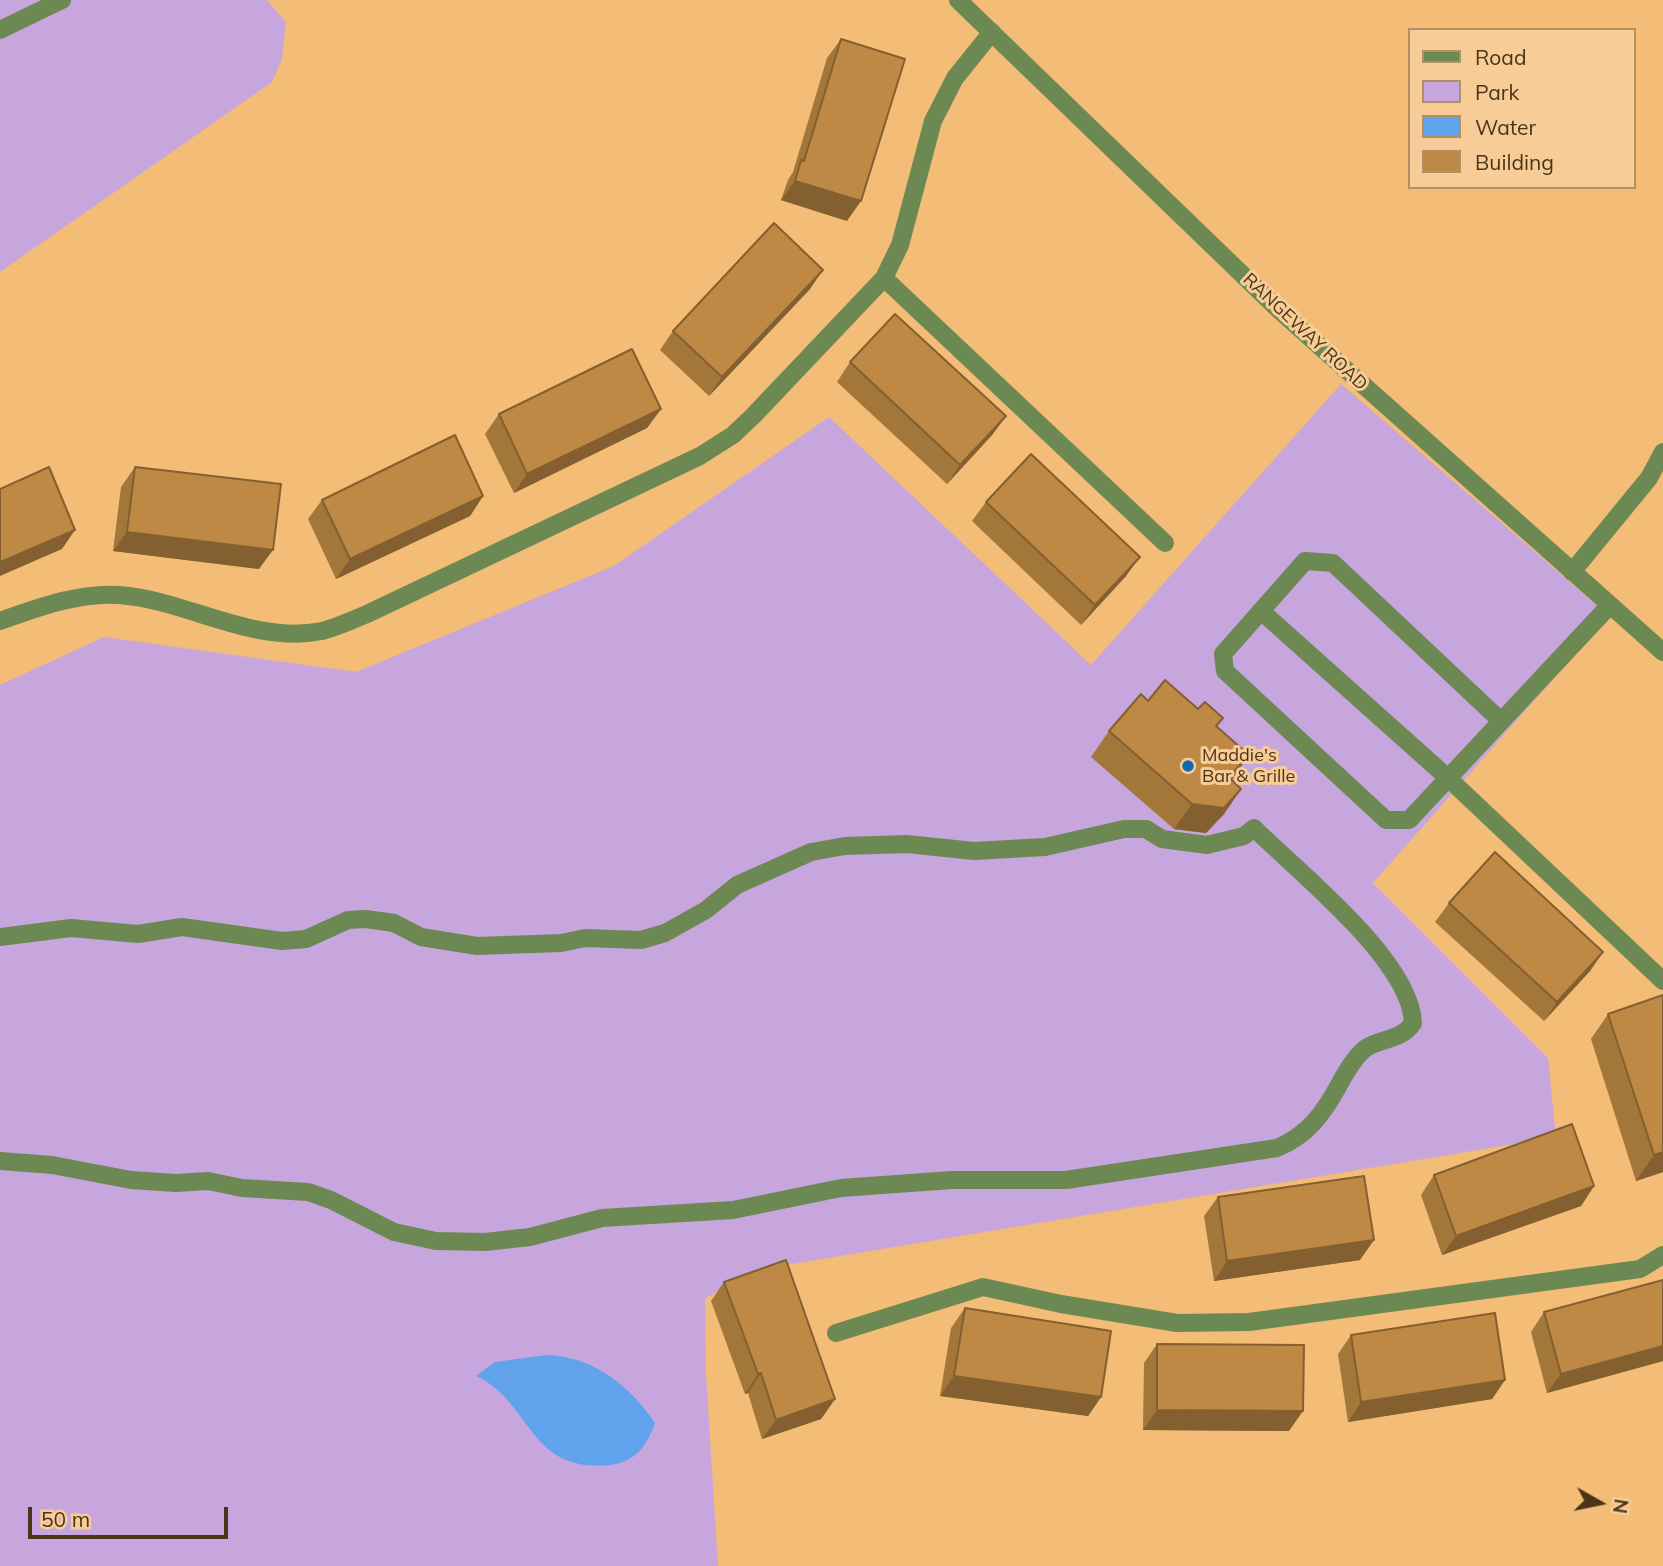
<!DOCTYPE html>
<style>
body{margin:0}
#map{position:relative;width:1663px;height:1566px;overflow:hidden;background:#f3bc77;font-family:Mulish,sans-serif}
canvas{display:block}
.legend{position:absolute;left:1408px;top:28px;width:228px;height:161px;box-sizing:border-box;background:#f8cc96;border:2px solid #b39064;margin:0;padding:9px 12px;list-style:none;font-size:21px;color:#4b3518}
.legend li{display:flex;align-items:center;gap:14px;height:35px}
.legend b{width:35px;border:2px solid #b39064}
.north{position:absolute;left:1565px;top:1468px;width:70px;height:70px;-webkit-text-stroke:5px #f8cc96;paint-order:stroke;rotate:99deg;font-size:19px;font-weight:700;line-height:28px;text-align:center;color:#4b3518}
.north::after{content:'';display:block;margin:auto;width:24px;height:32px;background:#4b3518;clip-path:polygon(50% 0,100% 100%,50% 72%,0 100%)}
.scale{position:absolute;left:28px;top:1507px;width:200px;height:32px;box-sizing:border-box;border:4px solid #4b3518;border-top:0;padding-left:9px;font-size:21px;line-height:24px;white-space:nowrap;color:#4b3518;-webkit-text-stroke:5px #f8cc96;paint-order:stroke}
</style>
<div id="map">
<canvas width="1663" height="1566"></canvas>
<ul class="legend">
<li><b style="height:9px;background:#6c8953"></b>Road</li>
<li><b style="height:19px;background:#c7a5dd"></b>Park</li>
<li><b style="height:19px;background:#60a3ec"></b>Water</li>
<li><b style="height:19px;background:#bd8944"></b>Building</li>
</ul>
<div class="north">N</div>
<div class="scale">50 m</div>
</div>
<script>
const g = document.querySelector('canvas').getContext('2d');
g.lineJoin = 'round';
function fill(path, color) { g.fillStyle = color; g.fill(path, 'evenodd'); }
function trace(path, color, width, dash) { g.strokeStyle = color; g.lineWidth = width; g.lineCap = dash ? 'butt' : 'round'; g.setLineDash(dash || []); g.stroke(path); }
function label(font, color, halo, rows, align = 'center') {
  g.font = font + ' Mulish,sans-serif'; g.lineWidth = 6; g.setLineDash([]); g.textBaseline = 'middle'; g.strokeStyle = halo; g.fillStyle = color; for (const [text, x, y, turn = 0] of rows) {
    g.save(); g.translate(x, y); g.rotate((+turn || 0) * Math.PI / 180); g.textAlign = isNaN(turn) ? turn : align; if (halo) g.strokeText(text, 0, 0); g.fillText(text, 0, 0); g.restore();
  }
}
fill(new Path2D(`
 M 0,0 L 267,0 L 286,22 L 282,59 L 272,82 L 0,272 Z
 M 1341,384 L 1609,616 L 1373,883 L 1548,1058 L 1556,1137 L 768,1268 L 705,1298 L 706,1376 L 718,1566 L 0,1566 L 0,685 L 104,637 L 356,672 L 614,566 L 829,417 L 1091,665 Z`), '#c7a5dd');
fill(new Path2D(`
 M 546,1355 C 593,1356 630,1386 655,1423 C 647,1445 636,1462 610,1465 C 527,1473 533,1402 476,1376 L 495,1362 Z`), '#60a3ec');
trace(new Path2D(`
 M 958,0 L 1278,309 L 1663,652
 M 0,30 L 62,0
 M 884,278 L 1165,543
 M 1572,572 L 1649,478 L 1663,452
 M 1261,611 L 1448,778 L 1663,981
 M 0,621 C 37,608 79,592 119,595 C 187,600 253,645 322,631 C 338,627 353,620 367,614 L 700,456 L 733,435 L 753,416 L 884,278 L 900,245 L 933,121 L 955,78 L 992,32
 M 1501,721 L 1333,563 L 1305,561 L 1223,654 L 1225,671 L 1386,820 L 1409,820 C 1476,748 1543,677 1610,605
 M 0,937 L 71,928 L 138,934 L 182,927 L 282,941 L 306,939 L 348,920 L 366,919 L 394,923 L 421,937 L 477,946 L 561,943 L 585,938 L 641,940 L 665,933 L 706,910 L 737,885 L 811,852 L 845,846 L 907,844 L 974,851 L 1045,847 L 1124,829 L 1146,829 L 1162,839 L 1207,845 L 1244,836 L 1254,828 C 1298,872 1411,960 1413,1023 C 1402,1040 1382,1038 1366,1048 C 1355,1056 1346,1072 1340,1083 C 1324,1113 1308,1135 1277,1148 L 1066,1180 L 952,1180 L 841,1188 L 733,1210 L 602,1218 L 530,1237 L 485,1242 L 436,1241 L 394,1232 L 331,1200 L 308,1192 L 242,1188 L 208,1181 L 176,1183 L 131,1180 L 52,1165 L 0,1161
 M 836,1333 L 983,1287 L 1061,1304 L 1177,1323 L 1249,1322 L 1640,1269 L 1663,1255`), '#6c8953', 18);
fill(new Path2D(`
 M 841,39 L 847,221 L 781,200 L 788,180 L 793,172 L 827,58 Z
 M 810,289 L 709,396 L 660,350 L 673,331 Z
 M 850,362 L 1006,416 L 992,435 L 947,484 L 837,382 Z
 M 661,409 L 647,428 L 514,493 L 485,434 L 499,414 Z
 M 135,467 L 259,569 L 113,551 L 121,487 Z
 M 483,496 L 470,516 L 336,579 L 308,519 L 322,500 Z
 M 986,502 L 1126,576 L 1081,625 L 972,521 Z
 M 1217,727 L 1249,755 L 1232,780 L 1241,789 L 1224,814 L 1206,833 L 1174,829 L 1091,757 L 1109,731 Z
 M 1449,903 L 1603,952 L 1590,971 L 1544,1021 L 1435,922 Z
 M 1663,995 L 1663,1172 L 1636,1181 L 1591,1039 L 1608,1014 Z
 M 1434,1175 L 1594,1186 L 1581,1206 L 1442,1255 L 1421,1195 Z
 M 1218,1197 L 1360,1260 L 1214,1281 L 1204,1216 Z
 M 1663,1280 L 1663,1361 L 1547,1393 L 1531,1332 L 1544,1312 Z
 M 724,1282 L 835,1399 L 821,1419 L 762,1439 L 748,1393 L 745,1394 L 711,1301 Z
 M 965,1308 L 1101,1397 L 1088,1416 L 940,1396 L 951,1328 Z
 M 1351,1335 L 1505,1380 L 1492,1399 L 1348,1422 L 1338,1354 Z
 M 1157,1344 L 1289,1431 L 1143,1430 L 1144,1363 Z`), '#a3763a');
fill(new Path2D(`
 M 795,181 L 861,201 L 847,221 L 781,200 Z
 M 823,270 L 810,289 L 709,396 L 722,377 Z
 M 661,409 L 647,428 L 514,493 L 527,474 Z
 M 1006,416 L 992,435 L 947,484 L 960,465 Z
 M 483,496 L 470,516 L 336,579 L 350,559 Z
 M 75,530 L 62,549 L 0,576 L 0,562 Z
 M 127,532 L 273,550 L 259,569 L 113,551 Z
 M 1140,557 L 1126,576 L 1081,625 L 1095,605 Z
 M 1249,755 L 1231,780 L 1229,777 Z
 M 1241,789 L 1224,814 L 1206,833 L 1174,829 L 1192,804 Z
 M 1603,952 L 1590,971 L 1544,1021 L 1557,1002 Z
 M 1663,1152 L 1663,1172 L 1636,1181 L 1654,1155 Z
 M 1594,1186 L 1581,1206 L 1442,1255 L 1456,1236 Z
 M 1374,1240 L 1360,1260 L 1214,1281 L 1227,1261 Z
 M 1663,1346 L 1663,1361 L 1547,1393 L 1561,1374 Z
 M 761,1373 L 748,1393 L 745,1394 L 758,1374 Z
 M 954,1376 L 1101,1397 L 1088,1416 L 940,1396 Z
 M 1505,1380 L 1492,1399 L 1348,1422 L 1361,1402 Z
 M 835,1399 L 821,1419 L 762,1439 L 776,1420 Z
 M 1157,1410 L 1303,1411 L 1289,1431 L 1143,1430 Z`), '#846030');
const building = new Path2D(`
 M 841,39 L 905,59 L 861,201 L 795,181 L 801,160 L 804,161 Z
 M 774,223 L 823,270 L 722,377 L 673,331 Z
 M 895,314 L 1006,416 L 960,465 L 850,362 Z
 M 632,349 L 661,409 L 527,474 L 499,414 Z
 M 455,435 L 483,496 L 350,559 L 322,500 Z
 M 1031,454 L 1140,557 L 1095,605 L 986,502 Z
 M 49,467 L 75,530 L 0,562 L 0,489 Z
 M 135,467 L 281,484 L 273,550 L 127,532 Z
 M 1165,680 L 1198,709 L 1205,702 L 1223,718 L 1216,726 L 1249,755 L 1229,777 L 1241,789 L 1224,808 L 1192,804 L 1109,731 L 1141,694 L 1148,701 Z
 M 1495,852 L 1603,952 L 1557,1002 L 1449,903 Z
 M 1663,995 L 1663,1152 L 1654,1155 L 1608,1014 Z
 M 1572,1124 L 1594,1186 L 1456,1236 L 1434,1175 Z
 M 1364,1176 L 1374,1240 L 1227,1261 L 1218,1197 Z
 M 786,1260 L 835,1399 L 776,1420 L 761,1373 L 758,1374 L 724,1282 Z
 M 1663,1280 L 1663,1346 L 1561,1374 L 1544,1312 Z
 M 965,1308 L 1111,1331 L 1101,1397 L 954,1376 Z
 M 1495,1313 L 1505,1380 L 1361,1402 L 1351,1335 Z
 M 1157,1344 L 1304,1345 L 1303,1411 L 1157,1410 Z`);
fill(building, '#bd8944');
trace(building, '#846030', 2);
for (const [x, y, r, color] of [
 [1188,766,7,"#1068b5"]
]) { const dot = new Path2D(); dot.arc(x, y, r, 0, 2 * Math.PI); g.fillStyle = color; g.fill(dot); trace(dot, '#f8cc96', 2.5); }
label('18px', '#4b3518', '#f8cc96', [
 ["RANGEWAY ROAD",1305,332,43]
]);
label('18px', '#4b3518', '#f8cc96', [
 ["Maddie's",1202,756],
 ["Bar & Grille",1202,777]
], 'left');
</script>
